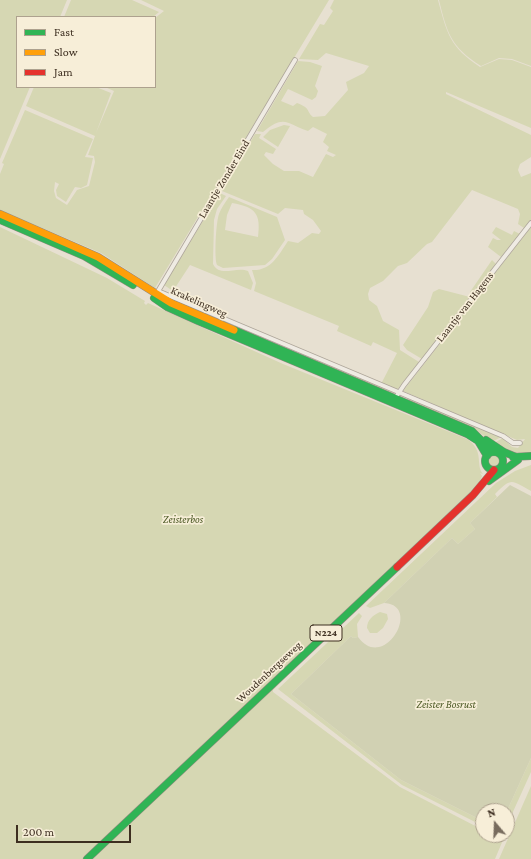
<!DOCTYPE html>
<style>
body{margin:0}
#map{position:relative;width:531px;height:859px;overflow:hidden;background:#e7e0d1;font-family:"Crimson Pro",serif}
canvas{display:block}
.legend{position:absolute;left:16px;top:16px;width:140px;height:72px;box-sizing:border-box;background:#f7eed8;border:1px solid #ada18e;margin:0;padding:5px 7px;list-style:none;font-size:12px;color:#3d2e20}
.legend li{display:flex;align-items:center;gap:8px;height:20px}
.legend b{width:20px;border:1px solid #ada18e}
.north{position:absolute;left:475px;top:803px;width:40px;height:40px;box-sizing:border-box;background:#f7eed8;border:1px solid #ada18e;border-radius:50%;rotate:341deg;font-size:11px;font-weight:700;line-height:16px;text-align:center;color:#3d2e20}
.north::after{content:'';display:block;margin:auto;width:14px;height:18px;background:#786c5e;clip-path:polygon(50% 0,100% 100%,50% 72%,0 100%)}
.scale{position:absolute;left:16px;top:825px;width:115px;height:18px;box-sizing:border-box;border:2px solid #3d2e20;border-top:0;padding-left:5px;font-size:12px;line-height:14px;white-space:nowrap;color:#3d2e20;-webkit-text-stroke:3px #f7eed8;paint-order:stroke}
</style>
<div id="map">
<canvas width="531" height="859"></canvas>
<ul class="legend">
<li><b style="height:5px;background:#30b455"></b>Fast</li>
<li><b style="height:5px;background:#ff9f0a"></b>Slow</li>
<li><b style="height:5px;background:#e5322d"></b>Jam</li>
</ul>
<div class="north">N</div>
<div class="scale">200 m</div>
</div>
<script>
const g = document.querySelector('canvas').getContext('2d');
g.lineJoin = 'round';
function fill(path, color) { g.fillStyle = color; g.fill(path, 'evenodd'); }
function trace(path, color, width, dash) { g.strokeStyle = color; g.lineWidth = width; g.lineCap = dash ? 'butt' : 'round'; g.setLineDash(dash || []); g.stroke(path); }
function label(font, color, halo, rows, align = 'center') {
  g.font = font + ' "Crimson Pro",serif'; g.lineWidth = 3.5; g.setLineDash([]); g.textBaseline = 'middle'; g.strokeStyle = halo; g.fillStyle = color; for (const [text, x, y, turn = 0] of rows) {
    g.save(); g.translate(x, y); g.rotate((+turn || 0) * Math.PI / 180); g.textAlign = isNaN(turn) ? turn : align; if (halo) g.strokeText(text, 0, 0); g.fillText(text, 0, 0); g.restore();
  }
}
fill(new Path2D(`
 M 0,0 L 67,0 L 60,17 L 17,17 L 17,87 L 30,87 L 0,159 Z
 M 71,0 L 132,0 L 159,12 L 153,17 L 64,17 Z
 M 141,0 L 329,0 L 155,288 L 101,253 L 0,210 L 0,174 L 4,164 L 2,163 L 25,110 L 93,139 L 85,157 L 93,158 L 87,185 L 81,188 L 75,187 L 66,202 L 57,196 L 56,190 L 59,184 L 55,182 L 54,191 L 56,198 L 67,205 L 77,190 L 89,186 L 95,162 L 94,156 L 88,155 L 95,136 L 26,106 L 34,87 L 96,87 L 111,93 L 96,133 L 114,91 L 105,87 L 155,87 L 155,18 L 164,11 Z
 M 334,0 L 438,0 C 447,34 450,47 480,67 L 499,59 L 512,60 L 531,67 L 531,128 L 446,92 L 446,94 L 531,135 L 531,157 L 520,164 L 518,170 L 521,177 L 531,173 L 531,220 L 524,228 L 518,224 L 520,214 L 518,209 L 472,190 L 432,242 L 427,244 L 407,263 L 398,266 L 383,281 L 370,288 L 368,294 L 369,300 L 377,306 L 383,321 L 399,330 L 400,350 L 419,362 L 397,390 L 381,384 L 397,353 L 373,342 L 371,346 L 337,331 L 339,326 L 254,291 L 256,283 L 252,270 C 271,271 278,256 288,241 L 298,243 L 312,233 L 319,234 L 321,231 L 313,220 L 304,214 L 303,210 L 285,208 L 278,214 L 222,191 L 255,134 L 261,134 L 259,138 L 276,149 L 273,154 L 266,152 L 264,155 L 273,164 L 284,171 L 299,171 L 313,177 L 326,154 L 333,157 L 336,155 L 327,151 L 329,147 L 323,142 L 327,134 L 313,127 L 308,131 C 288,125 285,113 263,132 L 257,131 L 298,61 L 310,62 L 322,66 L 315,86 L 318,91 L 316,97 L 312,100 L 288,89 L 281,101 L 293,106 L 297,103 C 312,109 305,110 313,117 L 325,116 L 348,90 L 346,82 L 364,73 L 369,66 L 326,53 L 318,60 L 299,59 L 320,24 L 324,25 L 333,11 L 330,8 Z
 M 439,0 L 531,0 L 531,66 L 512,59 L 499,58 L 481,66 C 451,47 447,33 439,0 Z
 M 284,125 L 290,126 L 278,147 L 263,137 L 270,130 Z
 M 220,193 L 226,196 L 217,209 L 214,220 L 213,264 C 220,278 236,266 248,271 L 253,283 L 251,290 L 190,265 L 173,291 L 164,285 Z
 M 229,197 L 277,217 L 285,240 L 272,259 L 265,265 L 223,268 L 217,265 C 214,258 216,222 219,214 C 221,208 225,203 229,197 ZM 232,203 C 256,207 261,214 258,237 L 225,230 L 227,215 Z
 M 0,227 L 107,278 L 145,301 L 144,303 L 146,305 L 148,303 L 283,364 L 467,439 C 485,451 475,465 483,474 L 480,473 L 482,476 L 478,485 L 273,690 L 273,692 L 400,787 L 483,830 L 483,835 L 493,835 L 503,840 L 495,859 L 0,859 Z
 M 496,227 L 512,235 L 514,231 L 520,234 L 501,257 L 488,247 L 493,238 L 497,240 L 501,240 L 492,233 Z
 M 531,227 L 531,453 C 514,454 508,452 494,443 L 503,438 L 512,447 L 518,448 L 525,439 L 517,440 L 403,391 Z
 M 492,260 L 496,264 L 473,294 L 470,292 Z
 M 439,289 L 470,297 L 422,359 L 407,350 L 403,345 L 428,307 L 433,292 Z
 M 301,352 L 395,392 L 392,393 L 298,356 Z
 M 409,397 L 501,437 L 492,442 L 475,429 L 407,402 Z
 M488.5 461a5.5 5.5 0 1 1 11 0a5.5 5.5 0 1 1-11 0Z
 M 531,465 L 531,491 C 511,480 512,477 495,494 L 497,497 L 470,523 L 475,529 L 458,544 L 452,538 L 384,603 L 370,608 L 366,606 L 496,483 L 515,471 Z
 M 380,612 L 387,614 L 388,619 L 383,628 L 377,633 L 370,633 L 367,628 C 367,620 373,615 380,612 Z
 M 359,613 L 362,616 L 357,624 L 358,637 L 353,638 L 351,636 L 291,694 L 401,780 L 483,821 L 483,826 L 402,785 L 278,689 Z
 M 531,758 L 531,772 L 507,825 L 507,811 Z
 M 531,786 L 531,859 L 499,859 Z`), '#d6d7b3');
fill(new Path2D(`
 M 510,485 L 531,496 L 531,758 L 507,811 L 483,811 L 483,821 L 401,780 L 291,694 L 351,636 L 353,638 L 358,637 C 384,673 423,605 384,603 L 452,538 L 458,544 L 475,529 L 470,523 Z`), '#d1d1b3');
const street = new Path2D(`
 M 158,291 L 503,436 L 513,443 L 520,443
 M 157,293 L 295,60
 M 394,400 L 404,385 L 531,223`);
const fast = new Path2D(`
 M 0,220 L 84,256 L 133,285
 M 154,298 L 167,307 L 198,321 L 467,434 L 478,441 L 487,456
 M 234,330 L 472,431 L 493,452
 M 486,440 L 504,452 L 516,457
 M485 461a9 9 0 1 1 18 0a9 9 0 1 1-18 0Z
 M 513,457 L 531,456
 M 489,481 L 518,460
 M 87,859 L 397,567`);
const slow = new Path2D(`
 M 0,214 L 98,257 L 171,303 L 234,330`);
const jam = new Path2D(`
 M 397,567 L 473,495 L 494,470`);
trace(street, '#ada599', 5.5);
trace(fast, '#928b80', 8);
trace(slow, '#928b80', 8);
trace(jam, '#928b80', 8);
trace(street, '#efebe3', 4);
trace(fast, '#30b455', 7);
trace(slow, '#ff9f0a', 7);
trace(jam, '#e5322d', 7);
for (const [x, y, w] of [
 [326,633,32]
]) { const box = new Path2D(); box.roundRect(x - w / 2, y - 8, w, 16, 3); g.fillStyle = '#f7eed8'; g.fill(box); trace(box, '#3d2e20', 1); }
label('bold 10px', '#3d2e20', null, [
 ["N224",326,633]
]);
label('11px', '#3d2e20', '#f7eed8', [
 ["Laantje Zonder Eind",224,179,-59],
 ["Krakelingweg",199,302,24],
 ["Laantje van Hagens",465,307,-52],
 ["Woudenbergseweg",269,672,-43]
]);
label('italic 11px', '#4d5a26', '#f7eed8', [
 ["Zeisterbos",183,520],
 ["Zeister Bosrust",446,705]
]);
</script>
